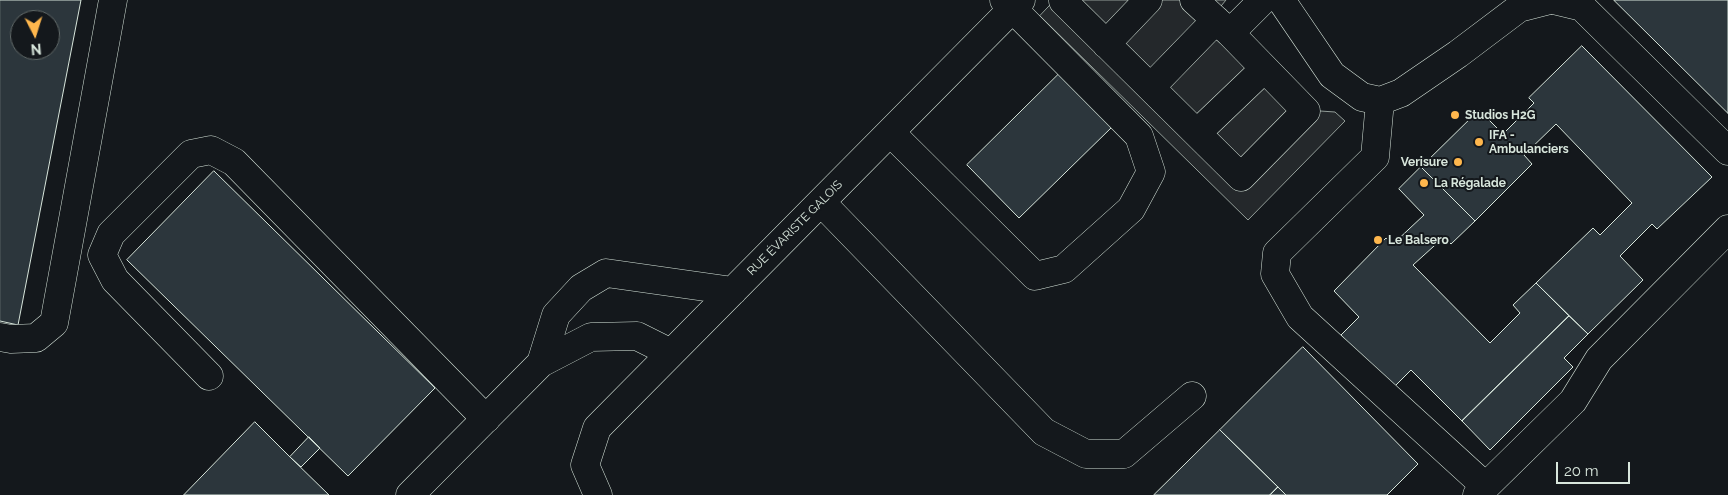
<!DOCTYPE html>
<meta charset="utf-8">
<style>
body{margin:0}
#map{position:relative;width:1728px;height:495px;overflow:hidden;background:#14181c;font-family:Raleway,sans-serif}
canvas{display:block}
.north{position:absolute;left:10px;top:10px;width:50px;height:50px;box-sizing:border-box;background:#14181c;border:1px solid #626a69;border-radius:50%;rotate:175deg;font-size:14px;font-weight:700;line-height:20px;text-align:center;color:#d8e6dc}
.north::after{content:'';display:block;margin:auto;width:18px;height:22px;background:#ffb74d;clip-path:polygon(50% 0,100% 100%,50% 72%,0 100%)}
.scale{position:absolute;left:1556px;top:462px;width:74px;height:22px;box-sizing:border-box;border:2px solid #d8e6dc;border-top:0;padding-left:6px;font-size:15px;line-height:18px;white-space:nowrap;color:#d8e6dc;-webkit-text-stroke:4px #14181c;paint-order:stroke}
</style>
<div id="map">
<canvas width="1728" height="495"></canvas>
<div class="north">N</div>
<div class="scale">20 m</div>
</div>
<script>
const g = document.querySelector('canvas').getContext('2d');
g.lineJoin = 'round';
function fill(path, color) { g.fillStyle = color; g.fill(path, 'evenodd'); }
function trace(path, color, width, dash) { g.strokeStyle = color; g.lineWidth = width; g.lineCap = dash ? 'butt' : 'round'; g.setLineDash(dash || []); g.stroke(path); }
function label(font, color, halo, rows, align = 'center') {
  g.font = font + ' Raleway,sans-serif'; g.lineWidth = 4; g.setLineDash([]); g.textBaseline = 'middle'; g.strokeStyle = halo; g.fillStyle = color; for (const [text, x, y, turn = 0] of rows) {
    g.save(); g.translate(x, y); g.rotate((+turn || 0) * Math.PI / 180); g.textAlign = isNaN(turn) ? turn : align; if (halo) g.strokeText(text, 0, 0); g.fillText(text, 0, 0); g.restore();
  }
}
const parking = new Path2D(`
 M 1055,0 L 1226,0 L 1207,23 L 1291,109 L 1335,112 L 1345,121 L 1248,220 L 1040,16 Z`);
fill(parking, '#24282b');
trace(parking, '#939e99', 1);
const building = new Path2D(`
 M 0,0 L 81,0 L 18,325 L 0,321 ZM 20,20 L 50,20 L 50,50 L 20,50 Z
 M 1614,0 L 1728,0 L 1728,113 Z
 M 1582,46 L 1712,177 L 1657,229 L 1652,224 L 1620,256 L 1643,280 L 1588,334 L 1536,283 L 1593,228 L 1600,235 L 1632,203 L 1556,124 L 1524,155 L 1532,164 L 1475,221 L 1421,167 L 1479,110 L 1503,134 L 1534,103 L 1529,98 Z
 M 1059,74 L 1112,127 L 1019,218 L 967,165 Z
 M 1421,167 L 1475,221 L 1451,244 L 1444,237 L 1413,265 L 1490,343 L 1520,313 L 1513,305 L 1536,283 L 1569,316 L 1462,421 L 1411,370 L 1393,388 L 1341,335 L 1359,317 L 1334,291 L 1386,238 L 1393,244 L 1424,215 L 1399,189 Z
 M 214,171 L 435,388 L 348,476 L 127,260 Z
 M 1569,316 L 1588,334 L 1564,358 L 1573,367 L 1490,450 L 1462,421 Z
 M 1303,347 L 1418,464 L 1387,495 L 1286,495 L 1220,430 Z
 M 255,422 L 290,457 L 329,495 L 184,495 Z
 M 1220,430 L 1278,487 L 1270,495 L 1154,495 Z
 M 309,437 L 320,448 L 301,467 L 290,457 Z
 M 1278,487 L 1286,495 L 1270,495 Z`);
fill(building, '#2c363c');
trace(building, '#d8e6dc', 1);
const minor = new Path2D(`
 M 1065,0 L 1063,1 L 1241,177 L 1306,111 L 1230,33 L 1194,0
 M 1281,0 L 1332,75 L 1362,97 L 1380,101 L 1401,93 L 1458,54 L 1519,8 L 1550,0
 M 1553,0 L 1582,7 L 1728,151
 M 1230,33 L 1263,0
 M 1106,44 L 1148,0
 M 1151,87 L 1216,20
 M 1380,101 L 1375,157 L 1277,253 L 1275,274 L 1300,317 L 1485,486
 M 891,133 L 1035,276 L 1064,269 L 1131,209 L 1151,172 L 1139,136 L 1004,0
 M 1197,133 L 1264,69
 M 821,202 L 1044,432 L 1086,454 L 1124,454 L 1192,396
 M 0,337 L 11,339 L 36,338 L 54,323 L 113,0
 M 541,363 L 556,315 L 581,288 L 606,273 L 733,291
 M 209,376 L 115,280 L 102,255 L 111,234 L 191,154 L 211,150 L 234,162 L 486,419
 M 410,495 L 541,363 L 591,337 L 637,336 L 671,353
 M 598,495 L 585,465 L 597,428 L 1021,0
 M 1477,495 L 1573,401 L 1599,359 L 1728,229`);
trace(minor, '#d8e6dc', 29);
trace(minor, '#14181c', 28);
for (const [x, y, r, color] of [
 [1455,115,5,"#ffb74d"],
 [1479,142,5,"#ffb74d"],
 [1458,162,5,"#ffb74d"],
 [1424,183,5,"#ffb74d"],
 [1378,240,5,"#ffb74d"]
]) { const dot = new Path2D(); dot.arc(x, y, r, 0, 2 * Math.PI); g.fillStyle = color; g.fill(dot); trace(dot, '#14181c', 2); }
label('bold 12px', '#d8e6dc', '#14181c', [
 ["Studios H2G",1465,115],
 ["IFA -",1489,135],
 ["Ambulanciers",1489,149],
 ["Verisure",1448,162,"right"],
 ["La Régalade",1434,183],
 ["Le Balsero",1388,240]
], 'left');
label('12px', '#d8e6dc', '#14181c', [
 ["RUE ÉVARISTE GALOIS",795,228,-45]
]);
</script>
